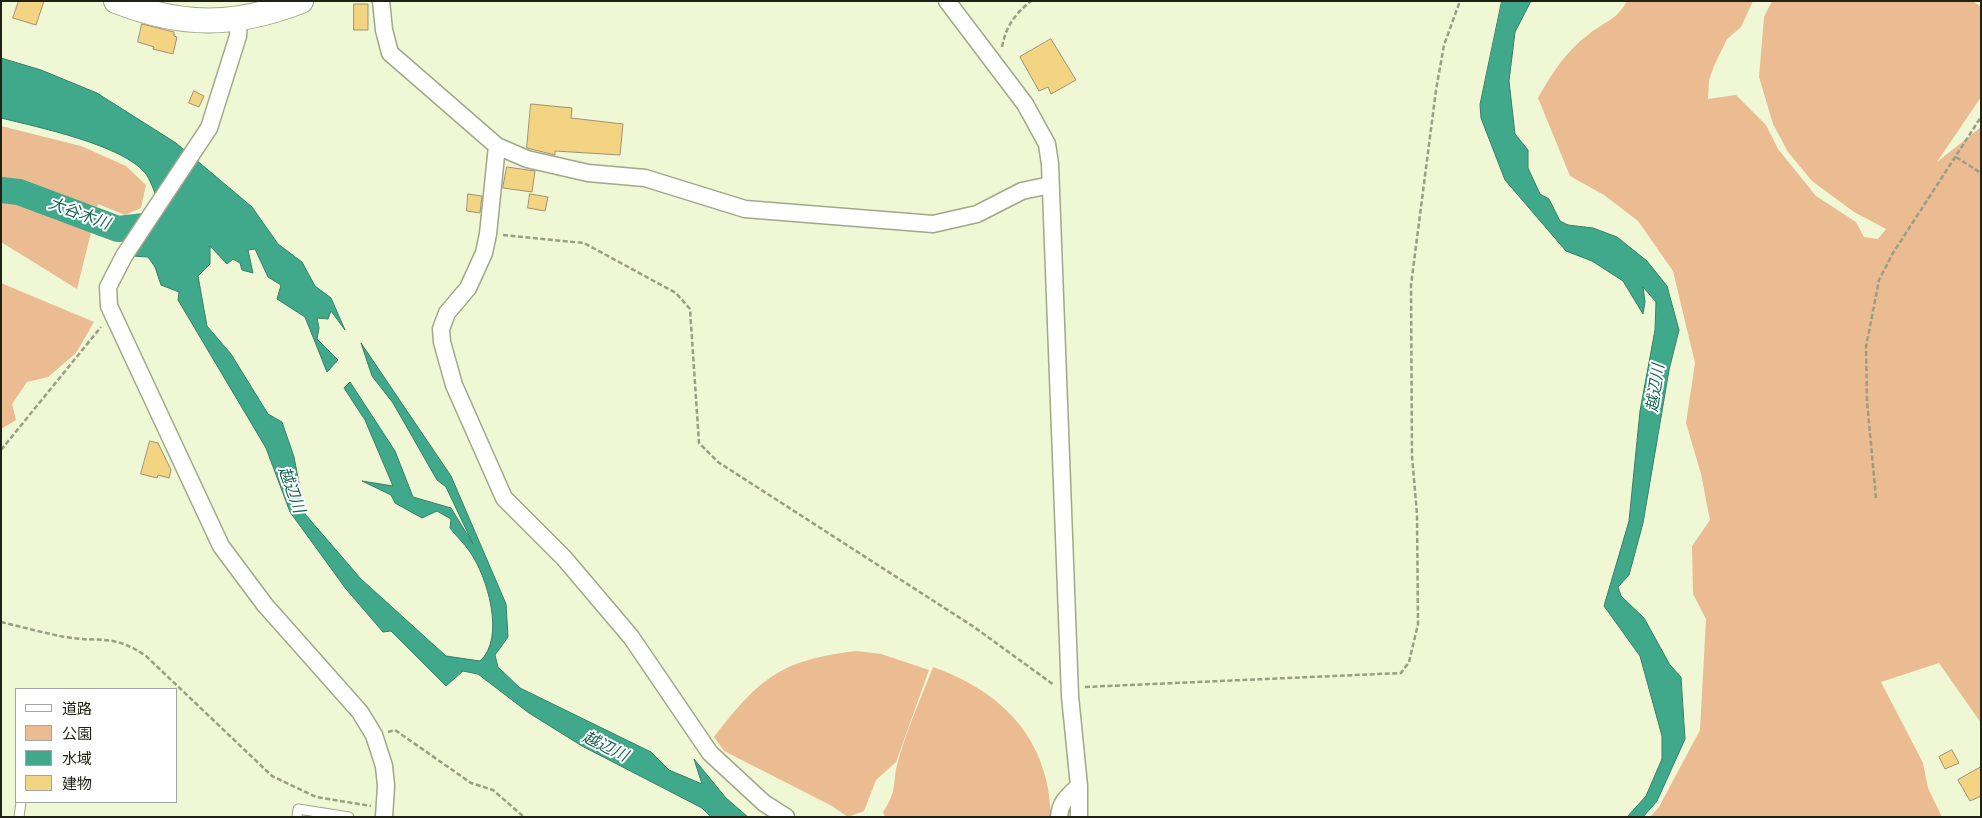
<!DOCTYPE html>
<meta charset="utf-8">
<style>
body{margin:0}
#map{position:relative;width:1982px;height:818px;overflow:hidden;background:#f0f7d5;font-family:Arial,"Noto Sans JP",sans-serif}
canvas{display:block}
.frame{position:absolute;inset:0;border:2px solid #1e2114;pointer-events:none}
.legend{position:absolute;left:15px;top:688px;width:162px;height:115px;box-sizing:border-box;background:#fff;border:1px solid #a5a6a1;margin:0;padding:6px 9px;list-style:none;font-size:15px;color:#1e2114}
.legend li{display:flex;align-items:center;gap:10px;height:25px}
.legend b{width:25px;border:1px solid #a5a6a1}
</style>
<div id="map">
<canvas width="1982" height="818"></canvas>
<div class="frame"></div>
<ul class="legend">
<li><b style="height:6px;background:#fff"></b>道路</li>
<li><b style="height:14px;background:#ebbb92"></b>公園</li>
<li><b style="height:14px;background:#40a98b"></b>水域</li>
<li><b style="height:14px;background:#f3d482"></b>建物</li>
</ul>
</div>
<script>
const g = document.querySelector('canvas').getContext('2d');
g.lineJoin = 'round';
function fill(path, color) { g.fillStyle = color; g.fill(path, 'evenodd'); }
function trace(path, color, width, dash) { g.strokeStyle = color; g.lineWidth = width; g.lineCap = dash ? 'butt' : 'round'; g.setLineDash(dash || []); g.stroke(path); }
function label(font, color, halo, rows, align = 'center') {
  g.font = font + ' Arial,"Noto Sans JP",sans-serif'; g.lineWidth = 4; g.setLineDash([]); g.textBaseline = 'middle'; g.strokeStyle = halo; g.fillStyle = color; for (const [text, x, y, turn = 0] of rows) {
    g.save(); g.translate(x, y); g.rotate((+turn || 0) * Math.PI / 180); g.textAlign = isNaN(turn) ? turn : align; if (halo) g.strokeText(text, 0, 0); g.fillText(text, 0, 0); g.restore();
  }
}
fill(new Path2D(`
 M 1627,1 L 1753,1 L 1741,27 L 1727,39 L 1714,66 L 1709,80 L 1708,99 L 1736,95 L 1766,125 L 1778,149 L 1816,196 L 1856,222 L 1864,237 L 1878,239 L 1886,229 L 1854,212 L 1812,181 L 1788,152 L 1773,124 L 1759,77 L 1764,17 L 1772,1 L 1973,1 L 1981,7 L 1981,97 L 1937,162 L 1981,127 L 1981,723 L 1939,663 L 1881,682 L 1923,763 L 1928,788 L 1942,817 L 1650,817 L 1659,807 L 1700,730 L 1706,619 L 1693,594 L 1692,546 L 1710,520 L 1701,474 L 1686,423 L 1695,363 L 1673,271 L 1638,221 L 1604,195 L 1570,176 L 1538,98 C 1552,73 1566,51 1589,34 C 1604,22 1617,20 1627,1 Z
 M 1,126 L 81,146 L 126,166 L 146,185 L 141,208 L 125,215 L 98,204 L 77,289 L 1,242 Z
 M 1,283 L 94,322 L 76,353 L 48,377 L 27,382 L 12,404 L 16,420 L 1,429 Z
 M 857,651 L 881,654 L 929,670 L 896,762 L 876,780 L 864,811 L 848,817 L 832,806 L 724,751 L 714,737 C 760,678 780,660 857,651 Z
 M 933,667 C 1003,692 1049,739 1051,817 L 885,817 L 883,812 C 898,790 892,783 898,761 C 907,729 921,698 933,667 Z`), '#ebbb92');
const water = new Path2D(`
 M 1502,1 L 1531,1 L 1515,32 L 1509,81 L 1515,134 L 1528,150 L 1528,168 L 1540,194 L 1549,199 L 1560,221 L 1568,225 L 1593,228 L 1617,237 L 1647,261 L 1667,286 L 1679,330 L 1669,370 L 1643,523 L 1629,575 L 1618,587 L 1621,596 L 1644,618 L 1670,665 L 1681,677 L 1685,739 L 1657,801 L 1643,817 L 1627,817 L 1646,796 L 1662,759 L 1662,736 L 1640,656 L 1604,606 L 1629,521 L 1640,411 L 1655,330 L 1656,302 L 1643,287 L 1645,302 L 1643,314 L 1623,281 L 1592,261 L 1566,251 L 1505,180 L 1481,118 L 1480,105 Z
 M 1,58 L 41,70 L 97,93 L 176,143 L 252,207 L 278,244 L 302,262 L 315,286 L 331,298 L 345,330 L 331,311 L 328,319 L 317,318 L 319,328 L 317,339 L 338,360 L 327,372 L 305,317 L 277,299 L 281,285 L 268,277 L 255,249 L 248,250 L 253,273 L 242,270 L 240,263 L 233,259 L 227,264 L 210,246 L 210,264 L 198,276 L 207,326 L 231,354 L 268,414 L 282,422 L 294,457 L 305,514 L 361,579 L 446,656 L 480,661 C 506,638 487,576 470,552 C 464,543 456,536 450,528 L 451,519 L 437,511 L 422,518 L 395,503 L 391,495 L 362,481 L 393,486 L 365,420 L 344,388 L 350,382 L 395,451 L 413,497 L 451,508 L 473,544 L 446,487 L 437,480 L 393,403 L 372,376 L 361,343 L 451,476 L 506,604 L 508,637 L 495,655 L 498,667 L 520,688 L 651,752 L 669,770 L 702,784 L 694,759 L 726,798 L 748,817 L 711,817 L 702,808 L 582,746 L 529,713 L 478,674 L 463,671 L 446,686 L 391,631 L 383,632 L 346,589 L 290,512 L 266,448 L 178,300 L 179,292 L 161,285 L 155,267 L 148,257 L 132,256 L 163,217 C 158,204 154,186 146,174 C 124,145 37,127 1,118 Z`);
fill(water, '#40a98b');
trace(water, '#368067', 1);
trace(new Path2D(`
 M 1,190 L 19,192 L 118,229 L 187,221`), '#40a98b', 26);
const building = new Path2D(`
 M 19,1 L 44,1 L 36,25 L 13,18 Z
 M 354,4 L 368,4 L 368,30 L 354,30 Z
 M 142,24 L 174,32 L 174,36 L 177,37 L 173,54 L 153,49 L 154,47 L 138,42 Z
 M 1051,39 L 1076,80 L 1051,94 L 1048,87 L 1039,91 L 1020,57 Z
 M 194,91 L 204,96 L 199,107 L 189,103 Z
 M 531,104 L 572,108 L 571,118 L 623,124 L 620,155 L 555,151 L 555,155 L 527,148 Z
 M 507,167 L 535,171 L 532,192 L 503,188 Z
 M 468,194 L 482,196 L 480,213 L 467,211 Z
 M 530,194 L 548,197 L 545,211 L 528,208 Z
 M 150,441 L 158,443 L 171,470 L 169,478 L 158,475 L 157,478 L 141,474 Z
 M 1952,750 L 1959,763 L 1945,769 L 1939,757 Z
 M 1981,767 L 1981,796 L 1970,801 L 1958,780 Z`);
fill(building, '#f3d482');
trace(building, '#9e9273', 1);
const lane = new Path2D(`
 M 19,817 L 21,802
 M 297,817 L 298,809 L 349,817`);
const street = new Path2D(`
 M 381,1 L 384,30 L 390,53 L 497,146 L 527,159 L 588,173 L 645,178 L 745,209 L 933,224 L 977,214 L 1022,191 L 1050,185
 M 947,1 L 1025,104 L 1047,144 L 1050,164 L 1070,696 L 1079,786 L 1079,817
 M 239,19 L 238,36 L 209,128 L 124,256 L 108,287 L 109,306 L 221,546 L 265,605 L 360,712 L 374,735 L 384,766 L 386,786 L 384,817
 M 497,146 L 488,234 L 484,253 L 468,288 L 447,313 L 441,329 L 442,342 L 454,385 L 504,498 L 564,558 L 631,637 L 710,753 L 764,803 L 786,817
 M 1059,817 C 1060,802 1068,796 1079,786`);
const secondary = new Path2D(`
 M 116,1 C 182,27 235,27 301,1`);
trace(lane, '#a1a787', 11);
trace(street, '#a1a787', 19);
trace(secondary, '#a1a787', 26);
trace(new Path2D(`
 M 1002,47 C 1006,26 1015,14 1031,1
 M 1956,157 L 1981,173
 M 503,235 L 584,243 L 676,293 L 690,309 L 699,443 L 718,462 L 974,627 L 1054,685
 M 1,450 L 101,327
 M 1876,498 L 1867,401 L 1866,347 L 1879,280 L 1893,253 L 1981,117
 M 1,622 C 22,627 44,633 65,637 C 102,643 112,633 146,656 L 272,776 L 316,797 L 371,806
 M 1085,687 L 1401,673 L 1409,662 L 1418,624 L 1417,514 L 1412,456 L 1411,285 L 1436,90 L 1444,45 L 1460,1
 M 388,732 L 395,730 L 471,783 L 493,790 L 524,817`), '#999e85', 2.5, [5, 2.5]);
trace(lane, '#fff', 9);
trace(street, '#fff', 16);
trace(secondary, '#fff', 24);
label('italic 16px', '#166652', '#fff', [
 ["大谷木川",79,214,20],
 ["越辺川",1656,388,-82],
 ["越辺川",291,490,70],
 ["越辺川",605,747,26]
]);
</script>
